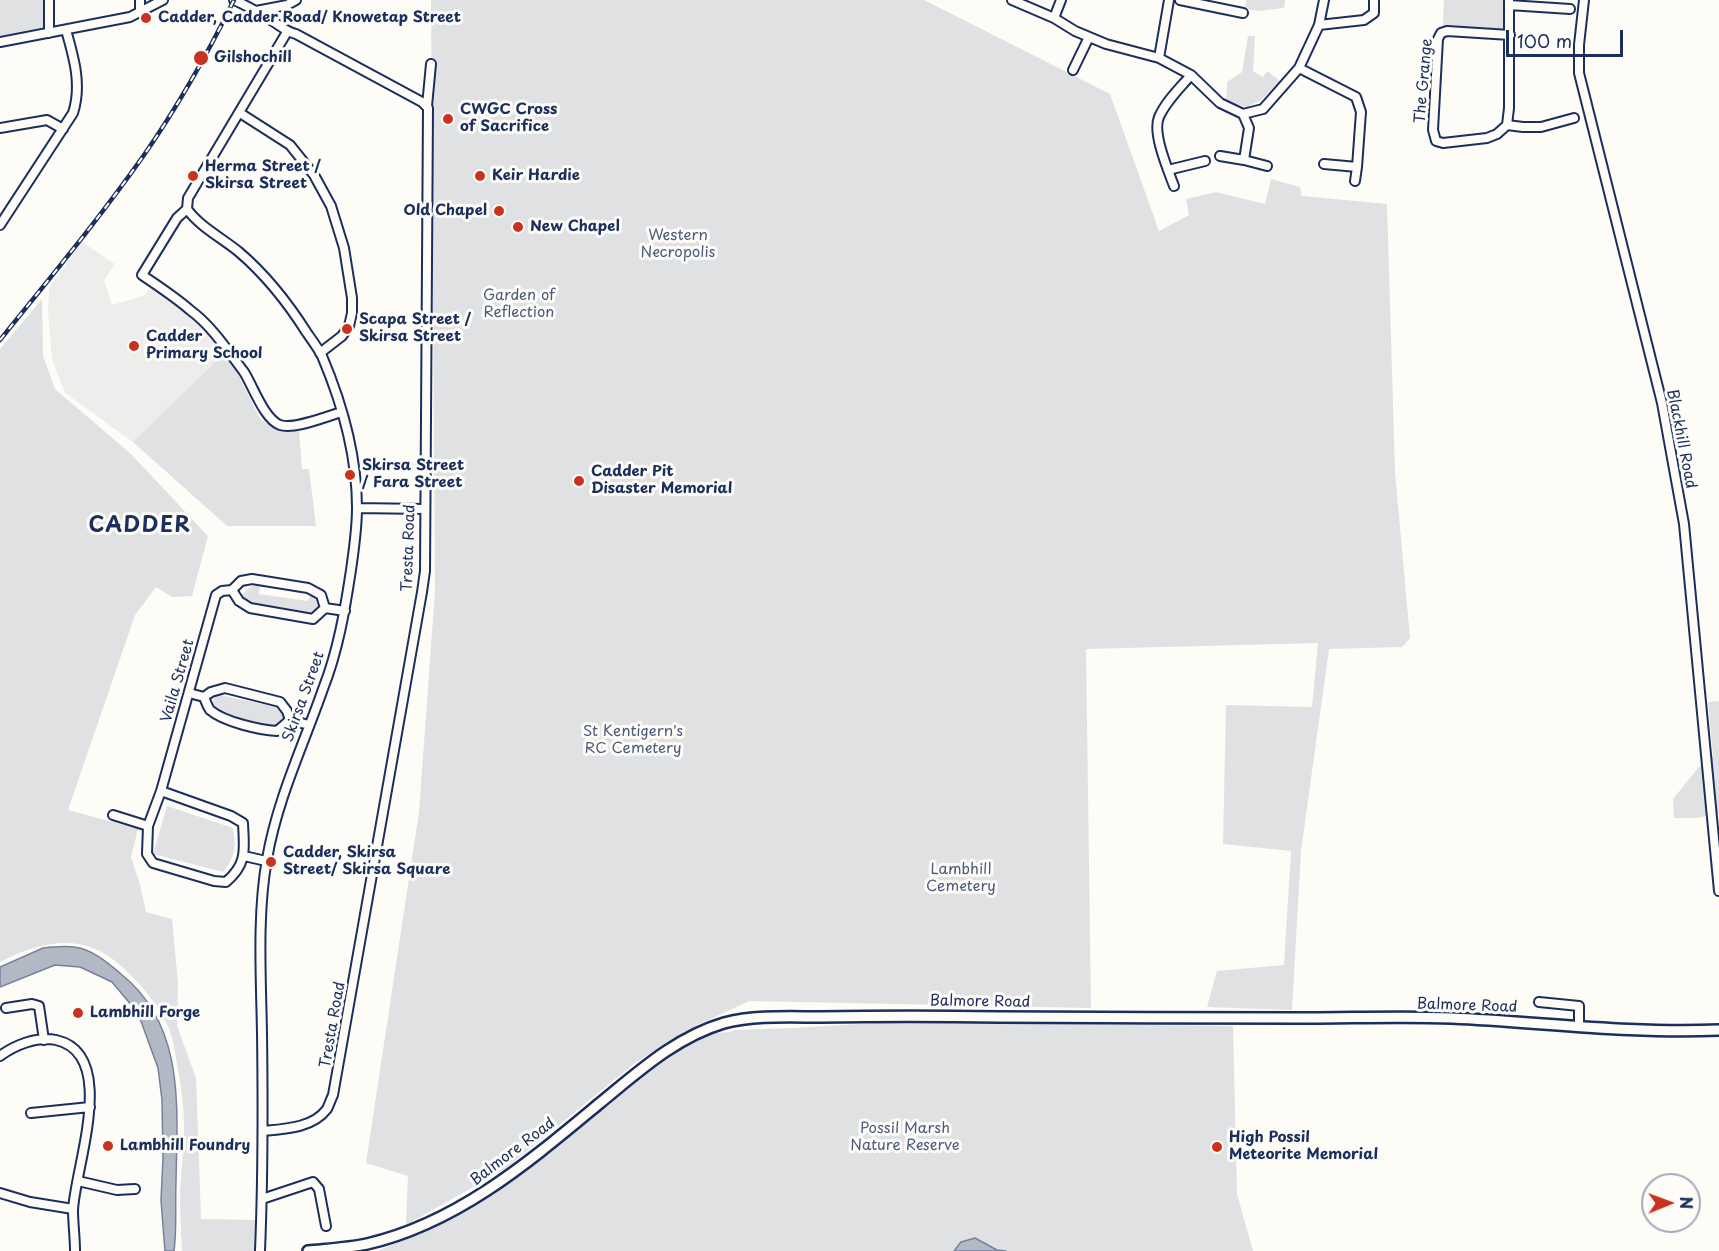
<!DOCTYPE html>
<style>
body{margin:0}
#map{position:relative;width:1719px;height:1251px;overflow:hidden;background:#fdfcf7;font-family:"Playpen Sans",sans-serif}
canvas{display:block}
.north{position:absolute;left:1641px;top:1173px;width:60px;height:60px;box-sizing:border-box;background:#fdfcf7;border:2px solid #a3aaba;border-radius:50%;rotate:89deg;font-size:16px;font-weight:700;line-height:24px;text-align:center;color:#1b2f5e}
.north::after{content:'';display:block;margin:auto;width:21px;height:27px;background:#c8321e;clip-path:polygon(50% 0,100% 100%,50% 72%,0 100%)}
.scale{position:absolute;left:1506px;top:30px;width:117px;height:27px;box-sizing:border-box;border:3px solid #1b2f5e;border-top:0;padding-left:8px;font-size:18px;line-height:21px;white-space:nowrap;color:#1b2f5e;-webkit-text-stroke:4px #fdfcf7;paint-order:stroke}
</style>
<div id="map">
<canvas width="1719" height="1251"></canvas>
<div class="north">N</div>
<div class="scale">100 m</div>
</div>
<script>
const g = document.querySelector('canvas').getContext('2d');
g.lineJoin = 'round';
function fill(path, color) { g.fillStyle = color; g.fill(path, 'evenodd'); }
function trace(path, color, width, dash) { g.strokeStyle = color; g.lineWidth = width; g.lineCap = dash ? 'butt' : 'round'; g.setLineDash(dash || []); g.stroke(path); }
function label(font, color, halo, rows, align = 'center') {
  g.font = font + ' "Playpen Sans",sans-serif'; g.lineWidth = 6; g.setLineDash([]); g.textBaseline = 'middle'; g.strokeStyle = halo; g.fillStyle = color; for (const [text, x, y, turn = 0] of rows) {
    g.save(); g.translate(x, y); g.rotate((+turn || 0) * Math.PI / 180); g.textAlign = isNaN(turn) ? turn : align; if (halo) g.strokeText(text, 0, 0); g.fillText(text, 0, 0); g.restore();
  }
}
fill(new Path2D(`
 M 82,242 L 115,264 L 104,280 L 112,305 L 143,296 L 151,288 L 179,306 L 210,337 L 223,354 L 133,442 L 65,393 L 52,359 L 48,311 L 49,288 Z`), '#edeeec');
fill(new Path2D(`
 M 0,0 L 49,0 L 48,32 L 0,41 Z
 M 431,0 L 924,0 L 1110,94 L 1159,231 L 1189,215 L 1186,199 L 1216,192 L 1265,204 L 1271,179 L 1300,187 L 1302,196 L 1387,204 L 1395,472 L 1410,638 L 1402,647 L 1329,649 L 1301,851 L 1292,1010 L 1207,1007 L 1217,971 L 1284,965 L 1291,851 L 1223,844 L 1226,705 L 1312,707 L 1318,643 L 1086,649 L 1091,1008 L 749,1001 L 687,1030 L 635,1063 L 505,1169 L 406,1225 L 408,1176 L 366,1163 L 419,812 L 435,590 Z
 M 1246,0 L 1285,0 L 1284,8 L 1258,11 L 1245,9 Z
 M 1444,0 L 1504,0 L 1505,30 L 1443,27 Z
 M 1248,36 L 1255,36 L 1253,71 L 1263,77 L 1267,71 L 1280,81 L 1261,100 L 1247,107 L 1226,101 L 1227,82 L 1242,72 Z
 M 42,299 L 43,356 L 55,389 L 131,454 L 208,536 L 192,596 L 172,597 L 156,587 L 135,615 L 68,810 L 138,829 L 131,857 L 140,885 L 146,912 L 172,919 L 178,983 L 177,1026 L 196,1078 L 201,1219 L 259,1220 L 258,1251 L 182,1251 C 181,1234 180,1217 180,1200 C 180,1176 184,1152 184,1127 C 184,1106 181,1085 177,1064 C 175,1051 173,1036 167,1024 C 156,1002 141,984 122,967 C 84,931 42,941 0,962 L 0,349 Z
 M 223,354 L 239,376 L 260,419 L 281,431 L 299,429 L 302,469 L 309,469 L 316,526 L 227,526 L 133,442 Z
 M 252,586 L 260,586 L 259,594 L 308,601 L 310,594 L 317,595 L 321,606 L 310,613 L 246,601 L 241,595 Z
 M 220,695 L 275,707 L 285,717 L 274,728 L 218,711 L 213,703 L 214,697 Z
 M 1719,701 L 1719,813 L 1698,818 L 1674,818 L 1673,799 L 1698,768 L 1713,756 L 1708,702 Z
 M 167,806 L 233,828 C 236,847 236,856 223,872 L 153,854 Z
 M 893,1022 L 1233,1026 L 1237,1194 L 1253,1251 L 378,1251 L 452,1217 L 585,1123 L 669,1055 L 705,1034 L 730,1032 L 734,1030 L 793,1028 Z`), '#e0e1e3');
const water = new Path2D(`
 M 51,947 C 59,947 67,946 74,947 C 92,949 108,963 121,974 C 186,1026 177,1108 176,1182 C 175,1205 177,1228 174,1251 L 165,1251 L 161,1200 L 163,1158 L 162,1100 L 158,1068 L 138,1013 L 112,982 L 80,967 L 55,965 L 0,987 L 0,967 L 43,948 Z
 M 975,1238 L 997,1250 L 1006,1251 L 954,1251 L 961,1242 Z`);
fill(water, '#b3b8c5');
trace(water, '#76819c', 1.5);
const minor = new Path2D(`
 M 234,0 C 248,6 261,14 274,22 C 282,27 287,32 296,34 L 422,102 L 428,108 L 425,571 L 422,592 L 333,1095 C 331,1099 329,1105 327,1109 C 313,1128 285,1129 263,1131
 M 1012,0 L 1054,18 L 1075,31 L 1106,44 L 1159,58 L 1191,75 L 1220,103 L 1243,114 L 1263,109 L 1299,68 L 1319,25 L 1324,0
 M 1180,0 L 1243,13
 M 1509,0 L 1509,108 L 1507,125 L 1497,134 L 1487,138 L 1443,143 L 1436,141 L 1433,130 L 1438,39 L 1441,33 L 1447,31 L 1510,35
 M 1584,0 L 1579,45 L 1579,73 L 1662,403 L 1684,524 L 1719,891
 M 1509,5 L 1570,9
 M 256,11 L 287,5 L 296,0
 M 140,13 L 140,0
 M 1054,18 L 1061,0
 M 1319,25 L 1364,20 L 1374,13 L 1374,0
 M 287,32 L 188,198 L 187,209 L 177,218 L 142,275 C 158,286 175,297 190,310 C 212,326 228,351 244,372 C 253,386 264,419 280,425 C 294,430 327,416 342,412
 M 49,33 L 49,0
 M 0,42 L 130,17 L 163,0
 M 1159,58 L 1169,0
 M 1299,68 L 1356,97 L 1361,112 L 1357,167 L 1324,164
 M 1073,70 L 1089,37
 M 427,106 L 431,64
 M 240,113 L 290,145 L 314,175 L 331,206 L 344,248 L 352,298 L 352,313 L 349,326 L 342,336 L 320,353
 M 1243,114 L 1249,128 L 1244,160
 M 1507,125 L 1523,127 L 1541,127 L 1574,118
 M 0,128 L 47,120 L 63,129
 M 1220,156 L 1244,160 L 1267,166
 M 1168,170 L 1205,161
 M 1355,181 L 1357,167
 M 1174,186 C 1168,170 1152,133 1159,117 C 1166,101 1180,88 1191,75
 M 187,209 C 200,227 222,238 239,252 C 266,275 288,303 307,333 C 312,340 318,348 322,356 C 342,403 357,457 357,508 C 357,529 354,549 351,570 C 345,610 338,651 323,689 C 303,746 277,800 267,859 C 257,914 261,977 262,1033 C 263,1106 263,1178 260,1251
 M 0,225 L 73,113 C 82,85 74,58 66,30
 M 357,508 L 425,509
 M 232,590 L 239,601 L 250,608 L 313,619 L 325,608
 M 325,608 L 345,611
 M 189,693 L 204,697 L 211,692 L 225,688 L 280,702 L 287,711 L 290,720
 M 204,697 C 206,702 207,706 210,710 C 224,722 260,730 277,731 L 290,720
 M 290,720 L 309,725
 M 161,791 L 231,816 L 243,823 C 244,849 248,863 226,882 L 214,881 L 153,863 L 147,854 L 148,826 L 161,791 L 216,595 L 222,591 L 232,590 L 241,581 L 252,579 L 308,588 L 321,595 L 325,608
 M 113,815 L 148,826
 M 244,856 L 266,861
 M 1539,1002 L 1579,1006 L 1579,1026
 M 6,1008 L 32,1004 L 39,1006 L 44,1040
 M 0,1056 C 15,1045 37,1036 56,1040 C 119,1054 75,1167 73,1210 C 73,1223 75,1237 75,1251
 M 31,1113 L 90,1107
 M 78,1181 L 117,1190 L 135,1189
 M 0,1193 L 30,1202 L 73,1209
 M 262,1199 L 313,1182 L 319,1189 L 326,1226`);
const major = new Path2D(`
 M 308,1251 C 328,1249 348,1248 367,1244 C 458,1223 530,1161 600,1103 C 638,1072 676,1037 724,1023 C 755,1015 789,1017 820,1017 C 880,1016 939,1016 999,1017 C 1100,1018 1202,1018 1303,1018 C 1353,1018 1402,1016 1452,1018 C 1540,1022 1630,1034 1719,1030`);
trace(minor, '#1b2f5e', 12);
trace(major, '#1b2f5e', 14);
trace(minor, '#fdfcf7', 8);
trace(major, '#fdfcf7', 9);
const rail = new Path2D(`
 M 0,340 C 49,279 99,219 144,155 C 178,106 208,53 234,0`);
trace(rail, '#1b2f5e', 4.5);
trace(rail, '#fdfcf7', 2, [7]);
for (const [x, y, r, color] of [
 [146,18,6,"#c8321e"],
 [201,58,8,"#c8321e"],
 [448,119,6,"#c8321e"],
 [193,176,6,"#c8321e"],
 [480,176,6,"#c8321e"],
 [499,211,6,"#c8321e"],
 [518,227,6,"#c8321e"],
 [347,329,6,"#c8321e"],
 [134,346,6,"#c8321e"],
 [350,475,6,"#c8321e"],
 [579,481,6,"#c8321e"],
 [271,862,6,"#c8321e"],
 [78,1013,6,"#c8321e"],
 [108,1146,6,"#c8321e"],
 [1217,1147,6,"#c8321e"]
]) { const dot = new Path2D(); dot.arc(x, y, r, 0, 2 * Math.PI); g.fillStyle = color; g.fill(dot); trace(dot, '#fdfcf7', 2); }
label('bold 15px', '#1b2f5e', '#fdfcf7', [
 ["Cadder, Cadder Road/ Knowetap Street",158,18],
 ["Gilshochill",214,58],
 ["CWGC Cross",460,110],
 ["of Sacrifice",460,127],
 ["Herma Street /",205,167],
 ["Skirsa Street",205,184],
 ["Keir Hardie",492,176],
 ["Old Chapel",487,211,"right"],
 ["New Chapel",530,227],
 ["Scapa Street /",359,320],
 ["Skirsa Street",359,337],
 ["Cadder",146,337],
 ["Primary School",146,354],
 ["Skirsa Street",362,466],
 ["/ Fara Street",362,483],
 ["Cadder Pit",591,472],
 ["Disaster Memorial",591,489],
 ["Cadder, Skirsa",283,853],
 ["Street/ Skirsa Square",283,870],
 ["Lambhill Forge",90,1013],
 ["High Possil",1229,1138],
 ["Meteorite Memorial",1229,1155],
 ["Lambhill Foundry",120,1146]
], 'left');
label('15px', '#1b2f5e', '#fdfcf7', [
 ["The Grange",1424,81,-85],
 ["Blackhill Road",1681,439,79],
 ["Tresta Road",409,548,-88],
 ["Vaila Street",178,681,-74],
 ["Skirsa Street",304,697,-70],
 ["Balmore Road",980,1002,1],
 ["Balmore Road",1467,1006,2],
 ["Tresta Road",333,1025,-80],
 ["Balmore Road",513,1152,-37]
]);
label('15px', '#4c5c7f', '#fdfcf7', [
 ["Western",678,236],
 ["Necropolis",678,253],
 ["Garden of",519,296],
 ["Reflection",519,313],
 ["St Kentigern's",633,732],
 ["RC Cemetery",633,749],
 ["Lambhill",961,870],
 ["Cemetery",961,887],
 ["Possil Marsh",905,1129],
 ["Nature Reserve",905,1146]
]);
g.letterSpacing = '1.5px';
label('bold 21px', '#1b2f5e', '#fdfcf7', [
 ["CADDER",140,526]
]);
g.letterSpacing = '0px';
</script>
